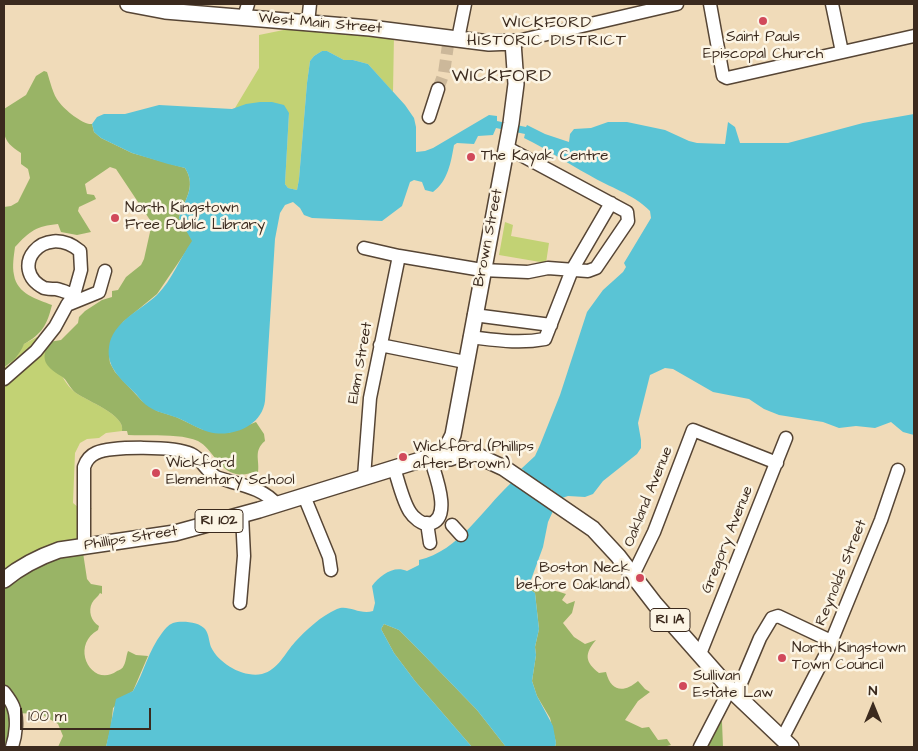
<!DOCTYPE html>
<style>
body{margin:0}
#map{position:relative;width:918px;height:751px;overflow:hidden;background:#f0dbb9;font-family:"Architects Daughter",sans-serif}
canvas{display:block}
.frame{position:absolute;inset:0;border:5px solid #3b2a1e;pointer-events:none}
.north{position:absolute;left:848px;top:681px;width:50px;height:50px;-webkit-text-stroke:4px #fcf5e5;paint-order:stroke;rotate:0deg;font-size:14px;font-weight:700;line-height:20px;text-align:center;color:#3b2a1e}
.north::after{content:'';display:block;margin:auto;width:18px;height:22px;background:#3b2a1e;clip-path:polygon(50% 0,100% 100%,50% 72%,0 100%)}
.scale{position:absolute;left:20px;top:708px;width:131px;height:22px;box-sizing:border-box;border:2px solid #3b2a1e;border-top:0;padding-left:6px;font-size:15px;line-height:18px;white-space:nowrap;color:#3b2a1e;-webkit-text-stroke:4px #fcf5e5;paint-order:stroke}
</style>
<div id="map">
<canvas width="918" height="751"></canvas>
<div class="frame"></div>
<div class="north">N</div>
<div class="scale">100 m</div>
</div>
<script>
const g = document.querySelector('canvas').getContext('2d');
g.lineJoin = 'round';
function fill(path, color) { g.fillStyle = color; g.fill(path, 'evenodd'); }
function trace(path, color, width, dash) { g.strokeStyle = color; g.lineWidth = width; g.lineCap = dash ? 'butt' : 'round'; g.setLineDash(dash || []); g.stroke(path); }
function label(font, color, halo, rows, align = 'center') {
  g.font = font + ' "Architects Daughter",sans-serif'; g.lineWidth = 5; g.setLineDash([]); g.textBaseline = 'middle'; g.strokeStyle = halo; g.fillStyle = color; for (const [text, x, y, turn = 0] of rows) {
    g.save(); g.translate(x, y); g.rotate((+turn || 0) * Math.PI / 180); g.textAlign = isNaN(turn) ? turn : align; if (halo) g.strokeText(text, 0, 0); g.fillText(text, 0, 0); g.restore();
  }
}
fill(new Path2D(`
 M 308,25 L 394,35 L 393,92 L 368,64 L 353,60 L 344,60 L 327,51 L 322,51 L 314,56 L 310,61 L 307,83 L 299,179 L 297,190 L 288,188 L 285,184 L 289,113 L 235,108 L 259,68 L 259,35 Z
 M 505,222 L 513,225 L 511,236 L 549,243 L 546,263 L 499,255 Z
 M 37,337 L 39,341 L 49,342 C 55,359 61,382 76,393 C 87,401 126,415 122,431 L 106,433 L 99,438 L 87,439 L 80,443 L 75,453 L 73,503 L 79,508 L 92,508 L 85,515 L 89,544 L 4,578 L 4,367 L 9,365 L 24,344 Z`), '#c2d274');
fill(new Path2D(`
 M 44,71 L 47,72 C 50,81 53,95 59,102 C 65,110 83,125 92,124 L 94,132 L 101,138 L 132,153 L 185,168 C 197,187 184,200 179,218 L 193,241 L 157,294 L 123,322 L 109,355 L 110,363 L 115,372 L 142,401 L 157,411 L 176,417 L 201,429 L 218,433 L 228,433 L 256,422 L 264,434 L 265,441 C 253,451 260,460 258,473 C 250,472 247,476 236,474 C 218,470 213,449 198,441 C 180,433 148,436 128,435 L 127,431 L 122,431 C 126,415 87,401 76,393 C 70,389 67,379 61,376 C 45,366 40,360 49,342 L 61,340 L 78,323 L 79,317 L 85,311 L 102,300 L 112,297 L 112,291 L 118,290 L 126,277 L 141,265 L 144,259 L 152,223 L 116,169 L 110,167 L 85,184 L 87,194 L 94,195 L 96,199 L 79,207 L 78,211 L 91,232 L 77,235 L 61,232 L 58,224 C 36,226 30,231 15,247 C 14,255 12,266 14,275 C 17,294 37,299 52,305 C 47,325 42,334 24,344 C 20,354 13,362 4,367 L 4,207 L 11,206 L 18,202 L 30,178 L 28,169 L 21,164 L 21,153 C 0,140 4,132 4,109 L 26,95 L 36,76 Z
 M 82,546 L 87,579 L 91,584 L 102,586 L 102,594 L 100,593 C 98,597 94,599 92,603 C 88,611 91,621 99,626 L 98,630 C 69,646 92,689 117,671 C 118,671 123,668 123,667 C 126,663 126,656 128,651 L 136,655 L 148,656 L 133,691 L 125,696 L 113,708 L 111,727 L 106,747 L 58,747 L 63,736 L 58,724 L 41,714 L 15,713 L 11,747 L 4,747 L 4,578 Z
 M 531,580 C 540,591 554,589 566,594 L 562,600 L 567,604 L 575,601 L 572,613 L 563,623 L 574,637 L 585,644 L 596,640 C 584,654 585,662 599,673 L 606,672 C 611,692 624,693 638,681 L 645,689 L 650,692 L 638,701 L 625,720 L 642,728 L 649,727 L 658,740 L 667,739 L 671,745 L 663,747 L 555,747 L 556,743 L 550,718 L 537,696 L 532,681 L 536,655 L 535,647 L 539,629 L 535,593 L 528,588 Z
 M 384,624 L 399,630 L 419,650 L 477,710 L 506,747 L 472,747 L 415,681 L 394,653 L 381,629 Z
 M 718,716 L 722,722 L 723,747 L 699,747 Z`), '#99b466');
fill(new Path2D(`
 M 322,51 L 327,51 L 344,60 L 353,60 L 368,64 L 405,105 L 414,118 L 416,127 L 416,152 L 425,151 L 433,148 L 489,115 L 497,116 L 497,121 L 526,127 L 527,125 L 545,134 L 569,142 L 570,134 L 574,129 L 591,128 L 608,122 L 627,122 L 665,130 L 689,141 L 697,143 L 725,144 L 728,122 L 735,127 L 740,143 L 788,143 L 863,123 L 914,114 L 914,435 L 903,432 L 891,422 L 875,428 L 856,426 L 839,428 L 823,422 L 779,415 L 764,409 L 749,399 L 713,392 L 673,369 L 665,368 L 650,375 L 638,423 L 641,440 L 641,448 L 637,454 L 603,481 L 593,494 L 585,497 L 568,496 L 562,498 L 551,489 L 541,504 L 553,511 L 548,522 L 543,547 L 528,588 L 535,593 L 539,629 L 535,647 L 536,655 L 532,681 L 537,696 L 553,726 L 556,743 L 555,747 L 506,747 L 477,710 L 419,650 L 399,630 L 384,624 L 381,629 L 394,653 L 415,681 L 472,747 L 106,747 L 116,699 L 133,691 C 144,673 148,651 162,633 C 165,629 168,625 173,623 C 181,620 200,622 205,629 C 209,634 209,642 211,647 C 219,664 244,678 262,674 C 278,670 285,653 295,642 C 306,630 321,616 337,609 C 348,604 359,615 373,611 L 375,603 L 372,586 C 380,575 394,565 407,571 L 419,565 L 419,560 C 459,551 482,510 511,483 L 514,485 L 524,470 L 521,469 L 535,456 L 540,445 L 560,395 L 587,312 L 603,290 L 623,272 L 626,267 L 624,263 L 651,218 L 650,211 C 632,193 610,188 589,175 C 567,163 547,149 524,138 L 525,134 L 496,128 L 493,135 L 478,136 L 474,144 L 457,143 L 454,145 C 451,162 448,181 433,192 L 425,190 L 422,182 L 414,180 L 410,182 L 402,206 L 382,221 L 312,218 L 304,215 L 300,208 L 293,202 L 285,205 L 280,213 L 275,239 L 265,401 C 262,426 232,438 209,432 C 198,429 188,422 178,418 C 168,414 158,413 149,407 C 144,404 140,399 136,394 C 122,380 106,368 109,347 C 112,322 141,310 157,295 C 172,280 180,258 192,241 L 179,218 C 184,200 197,187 185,168 L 168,164 L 132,153 L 101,138 L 94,132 L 92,124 L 97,117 L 104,114 L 125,114 L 159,105 L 232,109 L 246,104 L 260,102 L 272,102 L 284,105 L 289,113 L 285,184 L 288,188 L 297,190 L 299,179 L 307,83 L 310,61 L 314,56 Z`), '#5ac4d5');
trace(new Path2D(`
 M 438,89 L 444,73 L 449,38`), '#ccb89a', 12, [12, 6]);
const minor = new Path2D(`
 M 710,4 L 723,76 L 727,78 L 914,36
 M 832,4 L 842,52
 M 244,17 L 248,4
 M 308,23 L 310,4
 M 458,39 L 465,4
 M 513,42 L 677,4
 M 429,117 L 438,89
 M 364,248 L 399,256 L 482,270 L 528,272 L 548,268 L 588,271 L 596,268 L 628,221 L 627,212 L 506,147
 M 67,305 L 99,292 L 105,271
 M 474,315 L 551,325
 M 470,337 C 496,340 519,344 545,339 L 572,270 L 611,203
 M 380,345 L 465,362
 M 4,379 L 36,351 L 55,327 L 67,305 L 74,295 L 81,270 L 80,251 C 43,221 7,269 44,288 C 48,289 52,289 56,289 C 62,290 68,293 74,295
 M 394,468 C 398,480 403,502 410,512 C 413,517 422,525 429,524 C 454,519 434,472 430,457
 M 364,477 L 370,398 L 399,256
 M 304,496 L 329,557 L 331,570
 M 427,523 L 430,543
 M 452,525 L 461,535
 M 84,546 L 84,467 C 86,461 89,456 96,453 C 112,446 175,446 191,454 C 202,459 206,471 216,477 C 236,484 263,487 277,505
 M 633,575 L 654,532 L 693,430 L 777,463
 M 240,603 L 244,556 L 242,515
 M 700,654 L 786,438
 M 4,692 C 7,696 11,701 13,706 C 18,718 16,735 12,747
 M 736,695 L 760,638 L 772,618 L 778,616 L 831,641
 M 782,739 L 827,652 L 881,520 L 898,470
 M 700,747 L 730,689`);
const major = new Path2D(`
 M 128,4 L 165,11 L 370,28 L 489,43 L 513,42 L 516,84 L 511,123 L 453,435 L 445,451 L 446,455 L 450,458 L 458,455 L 471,454
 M 463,449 L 504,468 L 593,529 L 618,556 L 655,604 L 730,689 L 791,747
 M 4,580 C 21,566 39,557 59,550 L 175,533 L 259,510 L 430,457 L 446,455`);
trace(minor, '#564535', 15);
trace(major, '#564535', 18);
trace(minor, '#fff', 12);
trace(major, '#fff', 15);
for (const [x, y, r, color] of [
 [763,21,5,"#d1495b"],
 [471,157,5,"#d1495b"],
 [115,218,5,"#d1495b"],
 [403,457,5,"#d1495b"],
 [156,473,5,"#d1495b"],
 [640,578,5,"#d1495b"],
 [782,658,5,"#d1495b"],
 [683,686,5,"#d1495b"]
]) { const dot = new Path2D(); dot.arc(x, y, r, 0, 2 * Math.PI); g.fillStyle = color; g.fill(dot); trace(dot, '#fcf5e5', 2); }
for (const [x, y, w] of [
 [219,521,48],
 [670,620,40]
]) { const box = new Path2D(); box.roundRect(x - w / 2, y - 11.5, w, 23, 4); g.fillStyle = '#fcf5e5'; g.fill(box); trace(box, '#3b2a1e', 1); }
label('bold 14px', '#3b2a1e', null, [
 ["RI 102",219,521],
 ["RI 1A",670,620]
]);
label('15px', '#3b2a1e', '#fcf5e5', [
 ["West Main Street",320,24,5],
 ["Brown Street",489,238,-79],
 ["Elam Street",361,363,-80],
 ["Oakland Avenue",649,497,-68],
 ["Phillips Street",131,539,-9],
 ["Gregory Avenue",728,540,-68],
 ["Reynolds Street",842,573,-68]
]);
label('15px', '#3b2a1e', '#fcf5e5', [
 ["Saint Pauls",763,38,"center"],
 ["Episcopal Church",763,55,"center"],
 ["The Kayak Centre",481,157],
 ["North Kingstown",125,209],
 ["Free Public Library",125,226],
 ["Wickford (Phillips",413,448],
 ["after Brown)",413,465],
 ["Wickford",166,464],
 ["Elementary School",166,481],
 ["Boston Neck",630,569,"right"],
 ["before Oakland)",630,586,"right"],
 ["North Kingstown",792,649],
 ["Town Council",792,666],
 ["Sullivan",693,677],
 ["Estate Law",693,694]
], 'left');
g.letterSpacing = '1px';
label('16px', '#3b2a1e', '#fcf5e5', [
 ["WICKFORD",547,24],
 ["HISTORIC DISTRICT",547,42]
]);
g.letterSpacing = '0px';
g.letterSpacing = '1px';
label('18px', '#3b2a1e', '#fcf5e5', [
 ["WICKFORD",502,77]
]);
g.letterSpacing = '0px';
</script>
